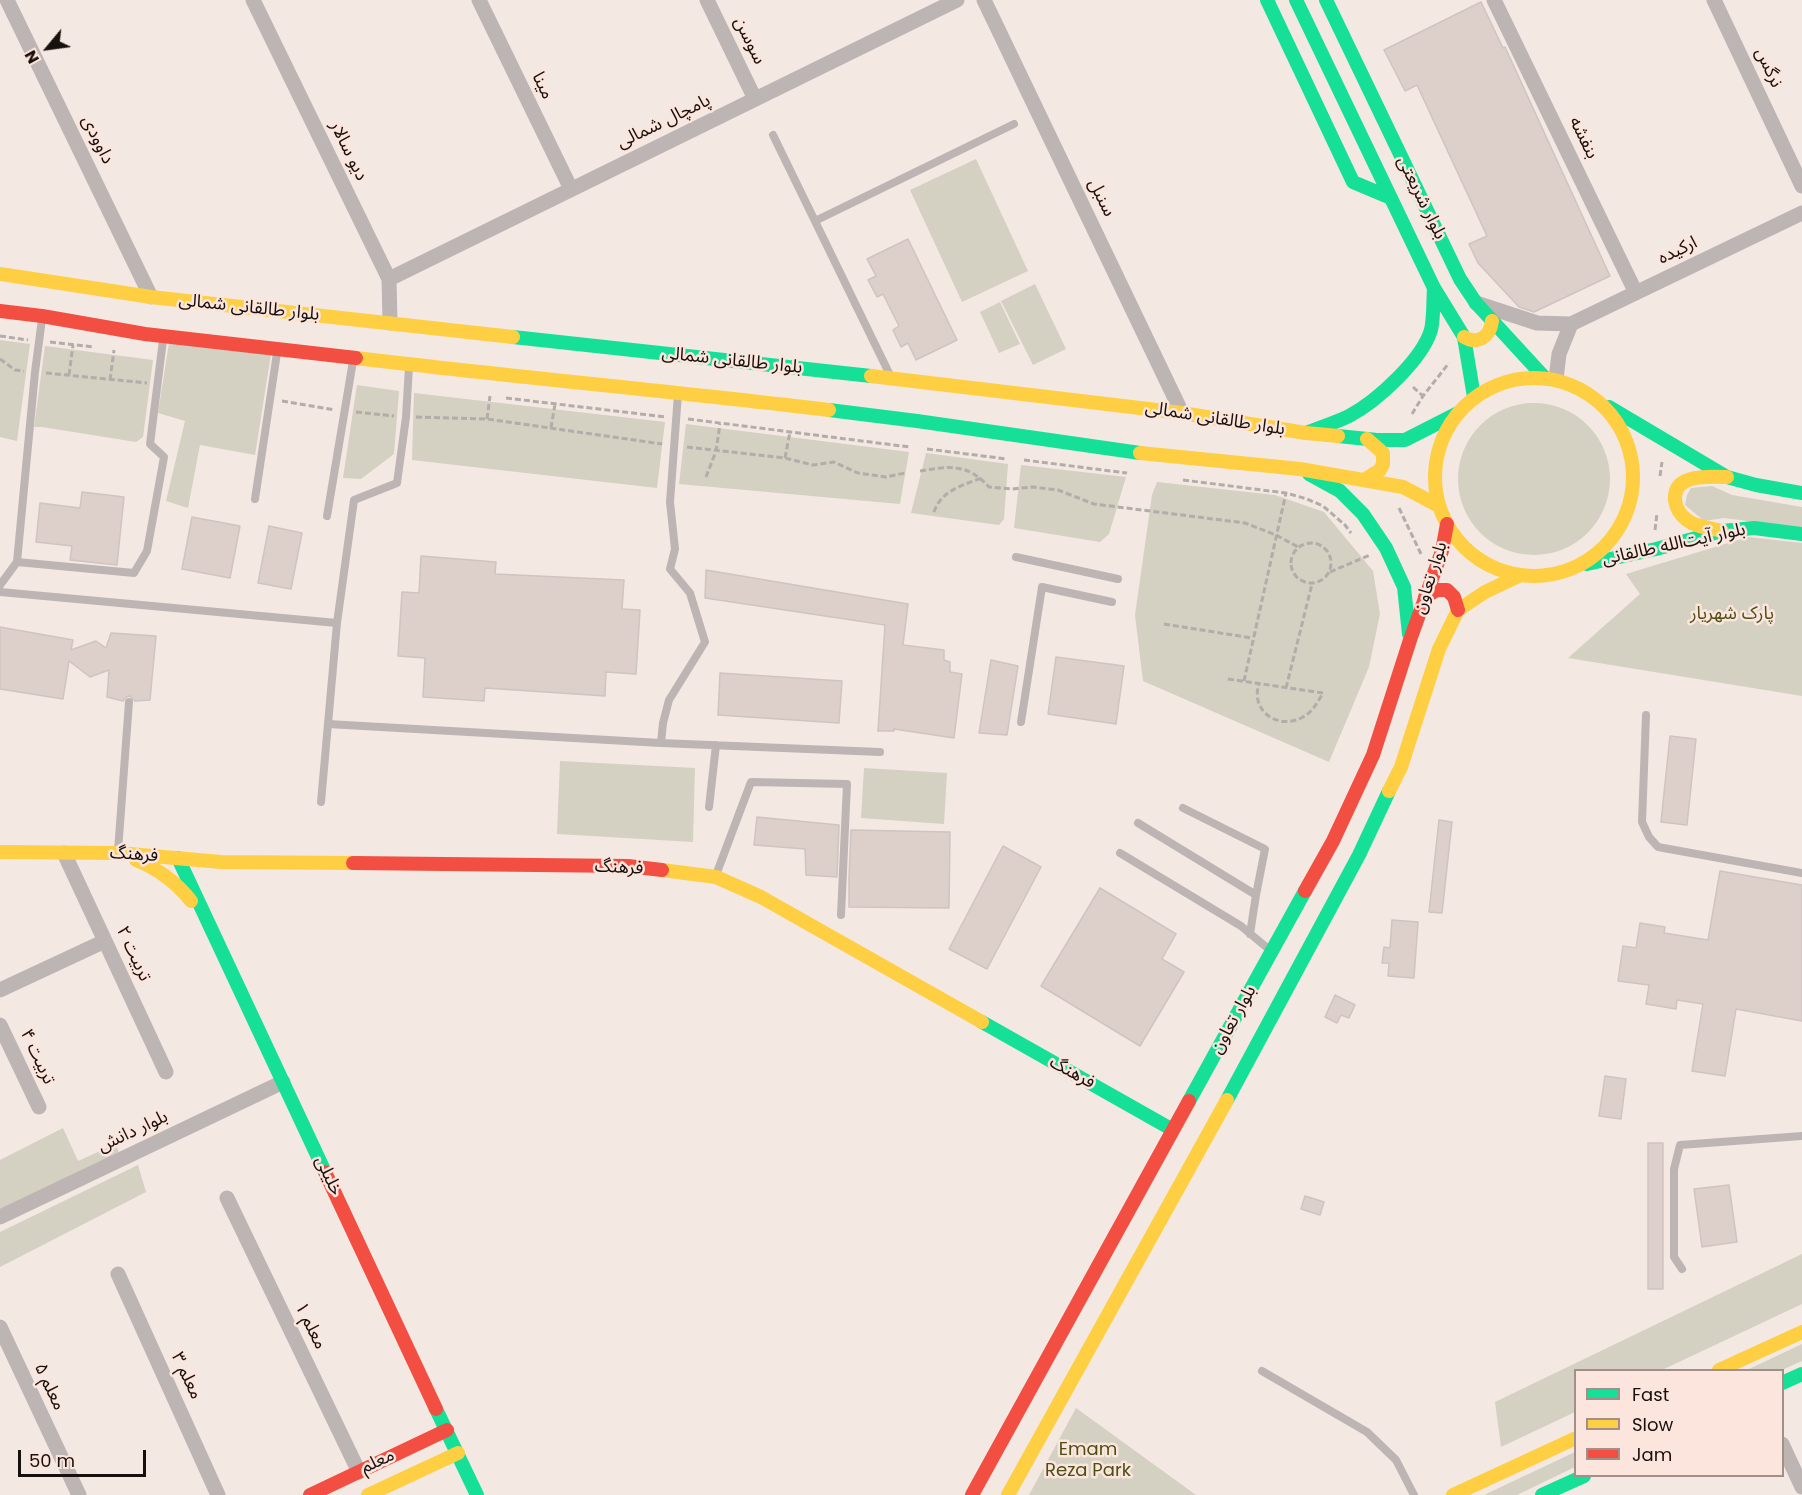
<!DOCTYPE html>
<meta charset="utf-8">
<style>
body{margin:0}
#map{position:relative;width:1802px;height:1495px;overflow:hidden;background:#f4e8e3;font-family:Poppins,sans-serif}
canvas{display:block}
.legend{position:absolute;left:1574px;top:1369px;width:210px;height:108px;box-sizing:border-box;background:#fbe5dc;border:2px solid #a09089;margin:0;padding:8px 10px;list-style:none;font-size:18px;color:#17100d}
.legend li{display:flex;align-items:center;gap:12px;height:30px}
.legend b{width:30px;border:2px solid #a09089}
.north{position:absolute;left:18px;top:18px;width:60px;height:60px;-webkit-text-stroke:4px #fbe5dc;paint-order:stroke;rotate:241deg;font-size:16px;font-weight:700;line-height:24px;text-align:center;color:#17100d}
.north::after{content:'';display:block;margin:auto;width:21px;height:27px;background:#17100d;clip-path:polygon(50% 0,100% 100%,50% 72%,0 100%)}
.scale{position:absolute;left:18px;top:1450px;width:128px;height:27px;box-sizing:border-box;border:3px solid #17100d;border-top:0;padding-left:8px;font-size:18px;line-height:21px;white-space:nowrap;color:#17100d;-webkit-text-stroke:4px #fbe5dc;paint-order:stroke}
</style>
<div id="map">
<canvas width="1802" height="1495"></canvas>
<ul class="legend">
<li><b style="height:8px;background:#16e098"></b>Fast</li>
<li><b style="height:8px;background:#ffcf43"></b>Slow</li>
<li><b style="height:8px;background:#f24e42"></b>Jam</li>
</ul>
<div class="north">N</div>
<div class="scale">50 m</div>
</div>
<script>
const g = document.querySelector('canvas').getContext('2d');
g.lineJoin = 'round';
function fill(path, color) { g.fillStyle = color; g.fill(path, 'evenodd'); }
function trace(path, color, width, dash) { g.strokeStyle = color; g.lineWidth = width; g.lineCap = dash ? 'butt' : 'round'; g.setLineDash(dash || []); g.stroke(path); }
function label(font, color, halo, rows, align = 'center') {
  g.font = font + ' Poppins,"Noto Sans Arabic",sans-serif'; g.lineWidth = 5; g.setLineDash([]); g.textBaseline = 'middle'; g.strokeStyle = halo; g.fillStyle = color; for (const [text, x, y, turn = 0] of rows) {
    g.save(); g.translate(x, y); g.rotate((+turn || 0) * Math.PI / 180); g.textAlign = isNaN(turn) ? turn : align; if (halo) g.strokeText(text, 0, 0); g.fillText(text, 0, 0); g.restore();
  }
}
fill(new Path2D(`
 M 976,159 L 1028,271 L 962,302 L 910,190 Z
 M 1035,284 L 1066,349 L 1033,365 L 1001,301 Z
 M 1000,302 L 1020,344 L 999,353 L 980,312 Z
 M 0,340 L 30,344 L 17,441 L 0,437 Z
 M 169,343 L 271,354 L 255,455 L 200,445 L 188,508 L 166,501 L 185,421 L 158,413 Z
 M 45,346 L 153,360 L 143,437 L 136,442 L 42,427 L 34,427 Z
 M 357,385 L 399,391 L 394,454 L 361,479 L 343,478 Z
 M 414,393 L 665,422 L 657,488 L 412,460 Z
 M1458 479a76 76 0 1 1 152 0a76 76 0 1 1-152 0Z
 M 686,424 L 909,452 L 900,504 L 679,484 Z
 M 926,453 L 1008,464 L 1004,519 L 999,525 L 911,513 Z
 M 1021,465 L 1126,477 L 1109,534 L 1100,542 L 1014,528 Z
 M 1157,482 L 1275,495 L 1324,512 L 1373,571 L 1380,614 L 1369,667 L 1329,762 L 1143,681 L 1135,615 L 1152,495 Z
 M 1712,486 L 1732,495 L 1802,507 L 1802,528 L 1724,518 L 1704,521 L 1685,505 L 1687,495 L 1691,488 Z
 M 1748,537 L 1802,543 L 1802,696 L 1568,658 L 1640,594 L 1626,574 Z
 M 560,761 L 695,768 L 693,842 L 557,834 Z
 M 864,768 L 947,773 L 944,824 L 861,818 Z
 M 63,1128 L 78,1161 L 116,1144 L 120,1156 L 0,1213 L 0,1160 Z
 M 138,1165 L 146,1192 L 0,1267 L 0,1232 Z
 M 1802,1254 L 1802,1304 L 1662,1370 L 1576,1370 L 1575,1412 L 1501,1447 L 1495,1402 Z
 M 1802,1344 L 1802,1361 L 1782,1370 L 1747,1370 Z
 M 1076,1408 L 1196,1495 L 1029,1495 Z
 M 1575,1452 L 1575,1467 L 1517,1495 L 1484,1495 Z`), '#d4d0c2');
const building = new Path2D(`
 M 1481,2 L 1503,48 L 1505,47 L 1610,276 L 1534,312 L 1519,307 L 1478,263 L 1469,244 L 1487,236 L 1417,85 L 1405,91 L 1384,50 Z
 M 908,239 L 957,340 L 916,360 L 908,343 L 901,347 L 893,330 L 899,326 L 883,294 L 877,297 L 868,280 L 876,276 L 867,259 Z
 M 82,492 L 124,497 L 117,565 L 70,560 L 72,546 L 36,542 L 40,503 L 80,508 Z
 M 192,517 L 240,526 L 230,578 L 182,569 Z
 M 269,526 L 302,533 L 291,589 L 258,583 Z
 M 421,556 L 496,562 L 495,574 L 624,580 L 622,609 L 640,610 L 636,674 L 606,672 L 605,696 L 485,688 L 484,701 L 423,697 L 425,658 L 398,656 L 402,592 L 419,593 Z
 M 706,570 L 908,604 L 903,645 L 944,650 L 944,660 L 950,662 L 950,672 L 962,674 L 954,738 L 894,729 L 894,731 L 878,731 L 885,625 L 705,598 Z
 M 0,627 L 73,640 L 71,650 L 96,641 L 106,648 L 111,633 L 156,636 L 150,700 L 135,701 L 130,696 L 126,697 L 123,701 L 107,697 L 109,670 L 90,677 L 69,661 L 63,699 L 0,689 Z
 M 1056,657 L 1124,666 L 1116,724 L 1048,714 Z
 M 991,660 L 1018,666 L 1007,735 L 979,733 Z
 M 720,673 L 842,681 L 839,723 L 718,715 Z
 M 1670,736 L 1696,739 L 1687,825 L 1661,822 Z
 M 757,817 L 839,825 L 837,877 L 806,875 L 805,849 L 754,845 Z
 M 1439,820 L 1452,822 L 1442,913 L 1429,912 Z
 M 851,830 L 950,832 L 949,908 L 849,907 L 849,878 Z
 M 1003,846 L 1041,867 L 987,969 L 949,949 Z
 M 1720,871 L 1802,885 L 1802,1021 L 1736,1009 L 1725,1076 L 1692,1071 L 1703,1004 L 1677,1000 L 1676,1009 L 1646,1004 L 1649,985 L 1618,981 L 1623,946 L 1636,948 L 1640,923 L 1665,927 L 1664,933 L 1708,940 Z
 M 1100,888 L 1176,934 L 1162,959 L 1184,972 L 1140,1046 L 1041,986 Z
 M 1392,920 L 1418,922 L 1414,978 L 1388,976 L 1389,963 L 1382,963 L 1384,947 L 1390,948 Z
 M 1335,995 L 1355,1005 L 1349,1018 L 1341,1015 L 1337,1023 L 1325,1017 Z
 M 1605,1076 L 1626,1079 L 1621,1119 L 1599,1116 Z
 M 1648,1143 L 1663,1143 L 1663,1289 L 1648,1289 Z
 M 1729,1185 L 1737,1242 L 1702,1247 L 1694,1189 Z
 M 1305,1196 L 1324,1202 L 1320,1215 L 1301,1209 Z`);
fill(building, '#ddd0ca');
trace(building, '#cec4c0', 1.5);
trace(new Path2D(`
 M 0,336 L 28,340
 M 50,342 L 94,347
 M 0,359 L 15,370 L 24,371
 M 46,373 L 147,383
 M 69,375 L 73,345
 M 110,380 L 114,350
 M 1413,387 L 1423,396
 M 506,398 L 666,417
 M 282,401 L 335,410
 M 356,412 L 394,416
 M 1412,414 L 1423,396 L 1449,363
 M 416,417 L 487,419 L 662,444
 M 487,419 L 490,396
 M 688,419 L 910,447
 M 551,428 L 555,404
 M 687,447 L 785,458 L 813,465 L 834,462 L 858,473 L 886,477 L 905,473
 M 927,449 L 1007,459
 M 785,458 L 790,432
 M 1024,460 L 1127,473
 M 920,471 C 950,466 967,463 989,487 L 1012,489 L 1032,487 L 1058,490 L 1094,504 L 1245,523 L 1276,535 L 1298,547
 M 1660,476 L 1662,462
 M 706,477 L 716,451 L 720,424
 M 1183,480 L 1286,493 L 1307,499 L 1323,506 L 1345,525 L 1351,533
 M 1399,508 L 1421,554
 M 934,512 C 941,491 961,486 981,478
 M 1655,530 L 1657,513
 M1291 563a20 20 0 1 1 40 0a20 20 0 1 1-40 0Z
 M 1330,572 L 1370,555
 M 1164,624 L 1252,638
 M 1228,679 L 1323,693 C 1317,703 1312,713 1301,718 C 1277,730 1250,710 1259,684
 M 1244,681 L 1286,493
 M 1286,688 L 1312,584`), '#b3aca8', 3, [6, 3]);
trace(new Path2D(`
 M 773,135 L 889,373
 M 815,221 L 1014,124
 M 678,394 L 670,502 L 675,549 L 670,569 L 690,593 L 705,642 L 669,700 L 663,723 L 661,743 L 880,752
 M 255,499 L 277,353
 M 327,516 L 353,361
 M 1016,557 L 1118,579
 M 17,562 L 35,372 L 42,319
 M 0,585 L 17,562 L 134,573 L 147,551 L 164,457 L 150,444 L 163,340
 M 0,592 L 337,623
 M 1646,715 L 1642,822 L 1649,837 L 1658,847 L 1802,873
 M 1021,722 L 1042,587 L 1112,602
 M 328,724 L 661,743
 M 321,802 L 337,623 L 354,500 L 397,483 L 406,417 L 409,367
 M 709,807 L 716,745
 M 1183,808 L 1265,849 L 1256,895
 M 1138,823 L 1256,895 L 1250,934
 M 118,851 L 129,702
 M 1120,853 L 1241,926 L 1271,951
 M 716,875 L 751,782 L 847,784 L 841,915
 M 1682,1269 L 1674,1257 L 1674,1169 L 1680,1145 L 1802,1136
 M 1262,1371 L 1367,1432 L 1396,1460 L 1414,1495`), '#bdb5b3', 8);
trace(new Path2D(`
 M 7,0 L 151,297
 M 253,0 L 389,279 L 390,323
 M 479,0 L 571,189
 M 707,0 L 755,99
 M 984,0 L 1182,413
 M 1494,0 L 1636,293
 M 1714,0 L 1802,186
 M 389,279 L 957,0
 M 1476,303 L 1537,323 L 1571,324 L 1802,213
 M 1556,379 L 1559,354 L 1571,324
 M 64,853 L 166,1072
 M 0,990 L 105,941
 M 0,1025 L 39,1107
 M 227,1198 L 359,1472
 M 0,1217 L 283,1082
 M 118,1274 L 218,1495
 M 0,1327 L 79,1495
 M 1782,1444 L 1802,1487`), '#bdb5b3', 15);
trace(new Path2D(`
 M 1267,0 L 1353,182 L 1391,198
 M 1296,0 L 1434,288 L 1464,337 L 1474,397
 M 1326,0 L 1460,279 L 1476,303 L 1544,377
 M 513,337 L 871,376
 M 1609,407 L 1727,477 L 1756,485 L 1802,493
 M 829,410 L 917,421 L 1140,453
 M 1306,433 C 1320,427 1335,423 1349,416 C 1376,402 1422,360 1431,330 C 1434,316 1433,302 1434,288
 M 1338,436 L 1377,440 L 1405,440 L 1458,413
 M 1309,474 L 1340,491 L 1363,514 L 1386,548 L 1404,587 L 1409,634
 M 1587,564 L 1656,549 L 1722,531 L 1754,528 L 1802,534
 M 178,858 L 325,1172
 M 982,1022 L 1173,1130
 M 1227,1100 L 1359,855 L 1389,791
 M 1189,1101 L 1305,891
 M 1782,1383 L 1802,1374
 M 436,1409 L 477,1495
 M 1542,1495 L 1584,1476`), '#16e098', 14);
trace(new Path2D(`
 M 0,274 L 151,297 L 513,337
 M 1464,337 C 1478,345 1490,337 1492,321
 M 356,358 C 513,377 672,391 829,410
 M 871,376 L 1182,413 L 1306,433 L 1338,436
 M1435 477a99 99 0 1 1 198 0a99 99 0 1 1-198 0Z
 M 1140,453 L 1300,469 L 1403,487 L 1439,506
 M 1364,480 L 1380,470 L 1383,464 L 1383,453 L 1367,439
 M 1722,531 C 1710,528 1696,527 1687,520 C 1680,515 1676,508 1675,500 C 1673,473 1709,477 1727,477
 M 1389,791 L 1401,767 L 1439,649 L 1458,610 L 1485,592 L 1521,575
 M 0,852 L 118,853 L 221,862 L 353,863
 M 136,860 C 159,869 176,882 191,901
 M 662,870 L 716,877 L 761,897 L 982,1022
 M 1719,1370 L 1802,1332
 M 368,1495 L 458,1453
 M 1008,1495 L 1227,1100
 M 1453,1495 L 1576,1438`), '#ffcf43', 14);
trace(new Path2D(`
 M 0,311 L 42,316 L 145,334 L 356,358
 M 1425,597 L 1437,590 L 1447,590 L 1454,597 L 1458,610
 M 353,863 L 628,866 L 662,870
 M 1305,891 L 1333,841 L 1373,755 L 1410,640 L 1442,551 L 1447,524
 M 325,1172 L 436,1409
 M 310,1495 L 447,1430
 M 972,1495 L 1189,1101`), '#f24e42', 14);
label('18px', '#17100d', '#fbe5dc', [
 ["سوسن",749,41,64],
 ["نرگس",1768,68,65],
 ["مینا",542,86,64],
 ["پامچال شمالی",664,122,-26],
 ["بنفشه",1583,138,64],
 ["داوودی",97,140,64],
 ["دیو سالار",348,151,64],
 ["سنبل",1101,198,64],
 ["بلوار شریعتی",1421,198,64],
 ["ارکیده",1678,251,-26],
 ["بلوار طالقانی شمالی",249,308,6],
 ["بلوار طالقانی شمالی",732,361,6],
 ["بلوار طالقانی شمالی",1215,419,9],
 ["بلوار آیت‌الله طالقانی",1674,545,-12],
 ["بلوار تعاون",1431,578,-72],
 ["فرهنگ",134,855,4],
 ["فرهنگ",619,868,3],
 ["تربیت ۲",133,954,65],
 ["بلوار تعاون",1234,1020,-61],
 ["تربیت ۴",37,1057,65],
 ["فرهنگ",1072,1073,29],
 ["بلوار دانش",133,1132,-25],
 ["خلیلی",328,1176,65],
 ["معلم ۱",310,1326,64],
 ["معلم ۳",186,1376,65],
 ["معلم ۵",49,1387,65],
 ["معلم",378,1462,-25]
]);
label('18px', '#4b4f14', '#fbe5dc', [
 ["پارک شهریار",1732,614],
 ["Emam",1088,1450],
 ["Reza Park",1088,1471]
]);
</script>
